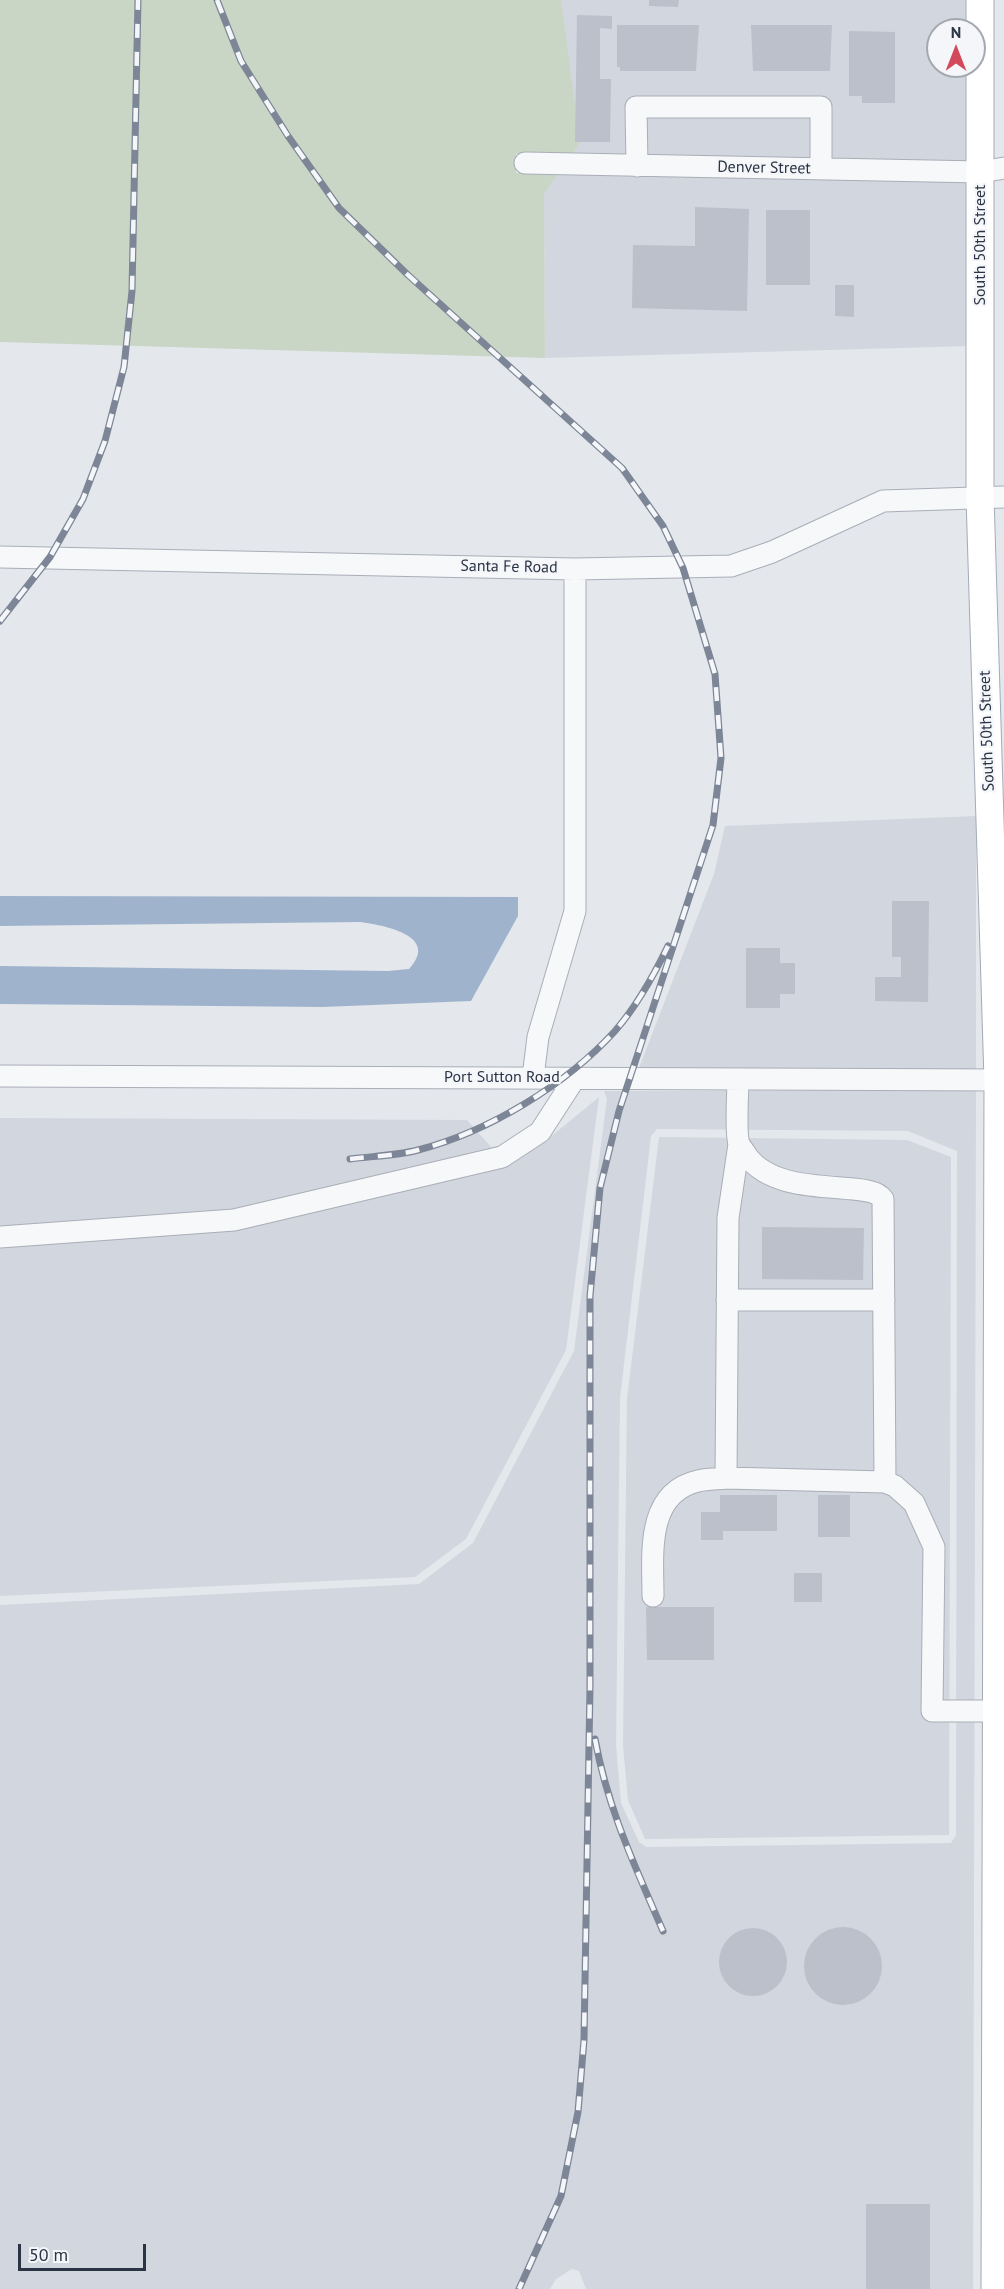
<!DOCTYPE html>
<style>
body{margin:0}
#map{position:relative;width:1004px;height:2289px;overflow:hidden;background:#e4e7ec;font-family:"PT Sans",sans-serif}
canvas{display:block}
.north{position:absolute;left:926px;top:18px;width:60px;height:60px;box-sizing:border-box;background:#f4f6f9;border:2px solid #a4a8b1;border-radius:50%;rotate:0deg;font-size:16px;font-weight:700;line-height:24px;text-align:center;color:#2b3445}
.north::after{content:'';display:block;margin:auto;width:21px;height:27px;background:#d1495b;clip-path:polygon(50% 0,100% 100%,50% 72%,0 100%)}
.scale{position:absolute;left:18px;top:2244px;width:128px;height:27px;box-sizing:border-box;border:3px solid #2b3445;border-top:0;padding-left:8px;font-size:18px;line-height:21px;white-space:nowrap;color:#2b3445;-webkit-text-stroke:4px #f4f6f9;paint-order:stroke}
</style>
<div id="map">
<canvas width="1004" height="2289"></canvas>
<div class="north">N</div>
<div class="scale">50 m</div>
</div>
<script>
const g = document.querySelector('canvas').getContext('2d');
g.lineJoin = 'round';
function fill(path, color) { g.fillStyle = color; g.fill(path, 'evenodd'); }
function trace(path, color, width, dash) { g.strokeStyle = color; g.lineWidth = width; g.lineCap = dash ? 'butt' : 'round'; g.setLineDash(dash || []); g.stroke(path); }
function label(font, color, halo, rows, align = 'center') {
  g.font = font + ' "PT Sans",sans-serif'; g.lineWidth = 4.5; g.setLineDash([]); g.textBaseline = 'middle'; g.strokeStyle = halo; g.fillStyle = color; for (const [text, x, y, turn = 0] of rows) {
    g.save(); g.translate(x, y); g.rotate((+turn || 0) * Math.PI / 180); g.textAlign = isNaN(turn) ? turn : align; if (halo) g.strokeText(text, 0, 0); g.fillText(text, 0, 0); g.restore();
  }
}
fill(new Path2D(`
 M 561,0 L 966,0 L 967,30 L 938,30 L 938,66 L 967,66 L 968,162 L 572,154 Z
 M 558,174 L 968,182 L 970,346 L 545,358 L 544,194 Z
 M 976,816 L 976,1070 L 639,1068 L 714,874 L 725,826 Z
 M 976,1090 L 973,2289 L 586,2289 L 579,2271 L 572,2269 L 556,2279 L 550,2289 L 0,2289 L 0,1605 L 419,1584 L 473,1543 L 574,1351 L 607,1099 L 604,1091 ZM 657,1129 L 908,1131 L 957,1151 L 956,1835 L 951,1843 L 646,1847 L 639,1842 L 621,1803 L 616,1745 L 620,1398 L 651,1136 Z
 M 599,1097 L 566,1350 L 466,1539 L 415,1577 L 0,1596 L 0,1118 L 467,1120 L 491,1147 L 548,1139 Z
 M 659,1137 L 907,1140 L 951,1157 L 949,1835 L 645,1839 L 628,1800 L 623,1745 L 627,1399 Z`), '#d2d6de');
fill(new Path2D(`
 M 0,0 L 561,0 L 580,143 L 572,154 L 516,154 L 516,173 L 558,174 L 544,194 L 545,358 L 0,342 Z`), '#c9d6c5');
fill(new Path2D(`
 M 0,896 L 518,897 L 518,916 L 471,1001 L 323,1007 L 0,1004 L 0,966 L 388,971 L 409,969 C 441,935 382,925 360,922 L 0,926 Z`), '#9fb4cc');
fill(new Path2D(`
 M 649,0 L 679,0 L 678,7 L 649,6 Z
 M 577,15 L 612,16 L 612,29 L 600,28 L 600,79 L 611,79 L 610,142 L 575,142 Z
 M 617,25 L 699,25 L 696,71 L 620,71 L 620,67 L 617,67 Z
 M 751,25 L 832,25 L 830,71 L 753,71 Z
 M 849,31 L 895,32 L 895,103 L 862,103 L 862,96 L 849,96 Z
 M 695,207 L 749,209 L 747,311 L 632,308 L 633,245 L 695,246 Z
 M 766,210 L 810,210 L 810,285 L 766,285 Z
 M 835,285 L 854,285 L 854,317 L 835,316 Z
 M 892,901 L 929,901 L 928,1002 L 875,1001 L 875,977 L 901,977 L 901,957 L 892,957 Z
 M 746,948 L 780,948 L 780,963 L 795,963 L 795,994 L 780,994 L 780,1008 L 746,1008 Z
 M 762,1227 L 864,1228 L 863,1280 L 762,1279 Z
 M 720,1495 L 777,1495 L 777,1531 L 723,1531 L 723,1540 L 701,1540 L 701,1512 L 720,1512 Z
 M 818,1495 L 850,1495 L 850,1537 L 818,1537 Z
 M 794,1573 L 822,1573 L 822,1602 L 794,1602 Z
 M 646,1607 L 714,1607 L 714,1660 L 647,1660 Z
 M804 1966a39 39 0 1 1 78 0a39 39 0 1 1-78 0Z
 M719 1962a34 34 0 1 1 68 0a34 34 0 1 1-68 0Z
 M 866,2204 L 930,2204 L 930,2289 L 866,2289 Z`), '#bbc0ca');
const minor = new Path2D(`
 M 525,163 L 980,172 L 1004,168
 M 637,166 L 636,107 L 821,107 L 821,169
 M 0,557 L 575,569 L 731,566 L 772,552 L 883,501 L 1004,497
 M 0,1076 L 1004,1080
 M 533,1077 L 538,1037 L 575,911 L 575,569
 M 738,1079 C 738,1094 735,1132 739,1144 C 741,1148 745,1152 747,1156 C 780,1201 870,1178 883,1199 L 885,1482 L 895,1486 L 914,1503 L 934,1547 L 932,1711 L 996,1711
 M 739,1144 L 728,1218 L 726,1478 L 885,1482
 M 0,1237 L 234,1220 L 502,1157 L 540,1132 L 575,1078
 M 727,1300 L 884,1300
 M 653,1596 C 653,1556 645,1493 698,1481 C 706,1479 717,1479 726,1478`);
const major = new Path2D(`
 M 980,0 L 980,497 L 998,1080 L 995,2289`);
trace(minor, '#a9aeb7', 23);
trace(major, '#a3abb8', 29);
trace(minor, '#f7f8fa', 21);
trace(major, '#fff', 27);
const rail = new Path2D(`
 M 217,0 L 241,61 L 288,136 L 339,208 L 408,275 L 622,468 L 663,526 L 683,568 L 715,674 L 721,758 L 713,825 L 619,1111 L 600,1188 L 590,1296 L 590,1686 L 584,2040 L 578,2112 L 561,2196 L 519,2289
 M 0,621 L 50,557 L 83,499 L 105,441 L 124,367 L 132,291 L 138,0
 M 350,1159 C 372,1156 396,1156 418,1150 C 488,1132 566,1085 615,1031 C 636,1007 654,975 668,946
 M 595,1739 C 608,1810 635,1866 663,1931`);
trace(rail, '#7d8696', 7);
trace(rail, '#f4f6f9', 4.5, [14]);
label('16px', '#2b3445', '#f4f6f9', [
 ["Denver Street",764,168,1],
 ["South 50th Street",980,245,-90],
 ["Santa Fe Road",509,567,1],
 ["South 50th Street",987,731,-92],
 ["Port Sutton Road",502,1077]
]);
</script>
